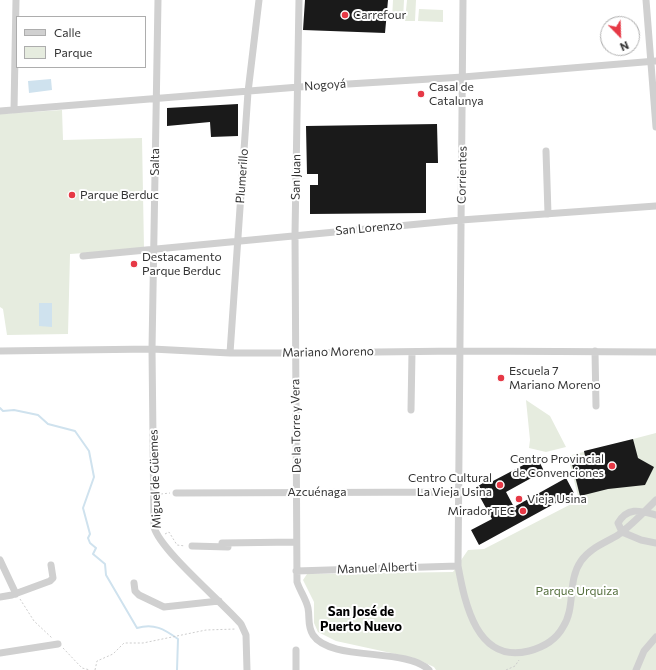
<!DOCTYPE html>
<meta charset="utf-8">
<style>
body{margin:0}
#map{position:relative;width:656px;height:670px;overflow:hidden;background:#fff;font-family:Commissioner,sans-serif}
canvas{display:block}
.legend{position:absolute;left:16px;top:16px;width:130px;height:52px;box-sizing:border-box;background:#fff;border:1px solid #adadad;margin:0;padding:5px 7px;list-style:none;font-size:12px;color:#333}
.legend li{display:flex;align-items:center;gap:8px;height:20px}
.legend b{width:20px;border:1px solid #adadad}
.north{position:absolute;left:600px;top:16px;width:40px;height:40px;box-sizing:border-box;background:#fff;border:1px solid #adadad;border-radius:50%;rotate:157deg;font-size:11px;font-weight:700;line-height:16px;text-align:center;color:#333}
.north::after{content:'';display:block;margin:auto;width:14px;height:18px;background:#e63946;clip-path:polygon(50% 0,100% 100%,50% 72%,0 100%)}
</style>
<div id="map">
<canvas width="656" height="670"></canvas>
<ul class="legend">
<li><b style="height:5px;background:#d0d0d0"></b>Calle</li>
<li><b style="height:11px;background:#e6ecdf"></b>Parque</li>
</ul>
<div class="north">N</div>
</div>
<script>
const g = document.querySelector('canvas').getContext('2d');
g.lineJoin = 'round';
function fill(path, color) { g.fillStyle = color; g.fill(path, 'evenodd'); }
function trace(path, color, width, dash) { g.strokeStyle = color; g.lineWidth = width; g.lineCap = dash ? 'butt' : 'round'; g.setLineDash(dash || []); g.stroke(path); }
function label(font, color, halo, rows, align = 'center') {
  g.font = font + ' Commissioner,sans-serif'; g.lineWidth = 4; g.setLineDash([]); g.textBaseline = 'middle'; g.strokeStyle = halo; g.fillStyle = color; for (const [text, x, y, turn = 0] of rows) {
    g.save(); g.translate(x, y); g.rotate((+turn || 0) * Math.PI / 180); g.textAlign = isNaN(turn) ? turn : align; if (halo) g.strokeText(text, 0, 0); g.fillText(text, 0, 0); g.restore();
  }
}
fill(new Path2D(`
 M 393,0 L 404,0 L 403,20 L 392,20 Z
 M 407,0 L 416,0 L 415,21 L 405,21 Z
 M 419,9 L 443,10 L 443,22 L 418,21 Z
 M 62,110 L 63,140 L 142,138 L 144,249 L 70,254 L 68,334 L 7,335 L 3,309 L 0,307 L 0,114 Z
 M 526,400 L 550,416 L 566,447 L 546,452 L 529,448 L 530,440 Z
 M 656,433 L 656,670 L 436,670 L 434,667 L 414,658 L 336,641 L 318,632 L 314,623 L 314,602 L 303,580 L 307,574 L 453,572 L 468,550 L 484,549 L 579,500 L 568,456 Z`), '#e6ecdf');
fill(new Path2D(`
 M 51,79 L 52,90 L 29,93 L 28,81 Z
 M 39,303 L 52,303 L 52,327 L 39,326 Z`), '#cfe2ee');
trace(new Path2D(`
 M 0,408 L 3,411 L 14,410 L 38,415 L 48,424 L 75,431 L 89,451 L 94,477 L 83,508 L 90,534 L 88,538 L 90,543 L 96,548 L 93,554 L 105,564 L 106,575 L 137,628 C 154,623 164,629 178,639 L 177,670`), '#cfe2ee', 2);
fill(new Path2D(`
 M 305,0 L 388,0 L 385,33 L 303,30 Z
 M 238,104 L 238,136 L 211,137 L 210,122 L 167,126 L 167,108 Z
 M 437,124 L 438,163 L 426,163 L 426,213 L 310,214 L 310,185 L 318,185 L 318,174 L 307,174 L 306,126 Z
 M 633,439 L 638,458 L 654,467 L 645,485 L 608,489 L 580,496 L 572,464 L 586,461 L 584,451 Z
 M 531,461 L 533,465 L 539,461 L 544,471 L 506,492 L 514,507 L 566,478 L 574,493 L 479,545 L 471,530 L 492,519 L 475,488 L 491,478 L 493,481 Z`), '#1a1a1a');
trace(new Path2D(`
 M 161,494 L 170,493
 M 165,534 L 169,532 L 177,545 L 185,546
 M 20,599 L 34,621 L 52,638
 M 63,648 L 82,668 L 90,670
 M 95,670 L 97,661 L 113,654 L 124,643 L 143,643 L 206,630 L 236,629
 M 506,670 L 515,666 L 519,660`), '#cdcdcd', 1, [2, 2]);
trace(new Path2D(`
 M 158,0 L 152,349 L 154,527 C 160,550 222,602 241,624 L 246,635 L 247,670
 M 299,0 L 295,234 L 297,582 C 300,591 306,599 308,608 C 310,618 307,625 313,635 C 331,662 406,647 429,670
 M 463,0 L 458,566 C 465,604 477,664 529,651 C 544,647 556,640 563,627 C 576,607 567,581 581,561 C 590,548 605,543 618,535 C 632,525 644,512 656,500
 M 646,0 L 656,127
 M 14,110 L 16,0
 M 0,111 L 299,87 L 463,77 L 656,61
 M 546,151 L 548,214
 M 83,256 L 461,220 L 656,206
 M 0,351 L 152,349 L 230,353 L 295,353 L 459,351 L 656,352
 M 595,351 L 596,406
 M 230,353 L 248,92 L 259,0
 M 411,410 L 412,352
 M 176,493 L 458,492
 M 622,532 L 618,523 C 628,506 641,511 656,515
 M 622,532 L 641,540 L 656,543
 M 222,543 L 296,542
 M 192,546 L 228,547
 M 0,560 L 16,594
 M 296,571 L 458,566
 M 134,583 L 135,591 L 139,595 L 164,607 L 219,601
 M 0,597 L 12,595 L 50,581 L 53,578 L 51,565
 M 0,653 L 58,644
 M 296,670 L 296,650
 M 636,670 L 644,651 L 656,637`), '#d0d0d0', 7);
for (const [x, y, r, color] of [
 [345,15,4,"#e63946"],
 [421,94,4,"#e63946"],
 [72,195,4,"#e63946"],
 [134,264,4,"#e63946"],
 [501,378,4,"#e63946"],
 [612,466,4,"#e63946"],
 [500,485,4,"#e63946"],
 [519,499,4,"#e63946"],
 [523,511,4,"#e63946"]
]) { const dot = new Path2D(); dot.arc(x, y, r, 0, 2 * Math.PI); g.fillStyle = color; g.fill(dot); trace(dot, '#fff', 1.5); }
label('12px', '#333', '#fff', [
 ["Carrefour",353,15],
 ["Casal de",429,87],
 ["Catalunya",429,101],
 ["Parque Berduc",80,195],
 ["Destacamento",142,257],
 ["Parque Berduc",142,271],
 ["Escuela 7",509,371],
 ["Mariano Moreno",509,385],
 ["Centro Provincial",604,459,"right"],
 ["de Convenciones",604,473,"right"],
 ["Centro Cultural",492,478,"right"],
 ["La Vieja Usina",492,492,"right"],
 ["Vieja Usina",527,499],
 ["MiradorTEC",515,511,"right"]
], 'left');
label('12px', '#333', '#fff', [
 ["Nogoyá",325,85,-4],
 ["Salta",155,162,-89],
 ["Corrientes",462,175,-89],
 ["Plumerillo",242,176,-86],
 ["San Juan",296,177,-89],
 ["San Lorenzo",369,228,-5],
 ["Mariano Moreno",328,352,-1],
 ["De la Torre y Vera",296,426,-91],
 ["Miguel de Güemes",155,479,-92],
 ["Azcuénaga",317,492],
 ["Manuel Alberti",377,568,-2]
]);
label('12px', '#56703f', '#fff', [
 ["Parque Urquiza",577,591]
]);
label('bold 13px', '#000', '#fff', [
 ["San José de",361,612],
 ["Puerto Nuevo",361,627]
]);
</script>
